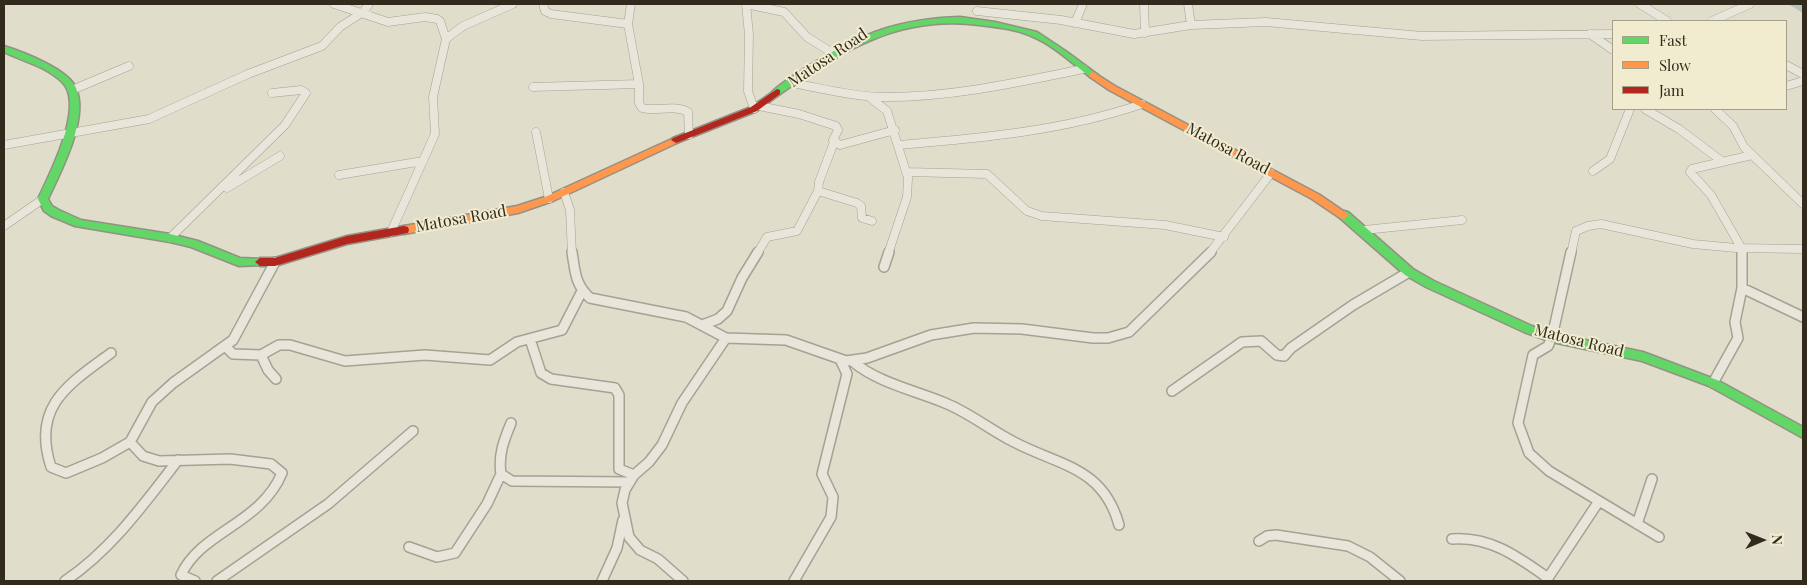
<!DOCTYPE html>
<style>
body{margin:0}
#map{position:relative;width:1807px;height:585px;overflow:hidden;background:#e0ddca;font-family:"Playfair Display",serif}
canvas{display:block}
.frame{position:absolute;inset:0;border:5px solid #322a1d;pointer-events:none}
.legend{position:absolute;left:1612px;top:20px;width:175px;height:90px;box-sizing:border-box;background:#f1ecd0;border:1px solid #a59e88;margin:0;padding:6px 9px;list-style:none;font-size:15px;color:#322a1d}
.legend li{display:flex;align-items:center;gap:10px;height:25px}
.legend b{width:25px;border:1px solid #a59e88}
.north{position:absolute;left:1737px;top:515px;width:50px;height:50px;-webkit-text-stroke:4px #f1ecd0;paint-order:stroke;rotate:89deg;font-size:14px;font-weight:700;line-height:20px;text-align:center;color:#322a1d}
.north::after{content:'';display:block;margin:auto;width:18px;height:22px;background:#322a1d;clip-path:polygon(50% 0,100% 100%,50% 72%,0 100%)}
</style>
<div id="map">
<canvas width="1807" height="585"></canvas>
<div class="frame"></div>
<ul class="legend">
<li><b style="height:6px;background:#63d668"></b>Fast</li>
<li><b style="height:6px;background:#ff974d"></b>Slow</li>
<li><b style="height:6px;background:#b3261e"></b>Jam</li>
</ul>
<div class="north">N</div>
</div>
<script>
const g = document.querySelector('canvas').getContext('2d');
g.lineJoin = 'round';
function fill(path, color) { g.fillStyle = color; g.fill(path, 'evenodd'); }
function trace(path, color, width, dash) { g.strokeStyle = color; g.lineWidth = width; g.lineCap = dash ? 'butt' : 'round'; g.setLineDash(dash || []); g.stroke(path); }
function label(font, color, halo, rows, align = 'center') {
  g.font = font + ' "Playfair Display",serif'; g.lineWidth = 4; g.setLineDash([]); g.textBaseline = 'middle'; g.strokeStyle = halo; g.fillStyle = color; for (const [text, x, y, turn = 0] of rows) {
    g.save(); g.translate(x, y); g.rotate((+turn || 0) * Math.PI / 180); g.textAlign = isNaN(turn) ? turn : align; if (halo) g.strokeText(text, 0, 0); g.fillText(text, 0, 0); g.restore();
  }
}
fill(new Path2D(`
 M 1788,4 L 1803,4 L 1803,13 Z`), '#b5c6bd');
const streetFar1 = new Path2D(`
 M 334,4 L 388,22 L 425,17 L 437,19 L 440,21 L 446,39 L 433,97 L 435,134 L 391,232
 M 543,4 L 545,11 L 551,14 L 628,24
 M 631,4 L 628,24 L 639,84 L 639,103 L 642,108 C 656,112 675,104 688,112 L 689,135
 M 746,4 L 749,35 L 748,91 L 754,109
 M 746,4 L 784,12 L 807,37 L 831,52
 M 1144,4 L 1145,33
 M 1188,4 L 1191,25
 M 1640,4 L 1667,21
 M 977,11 L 1061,20 L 1134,34 L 1191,25 L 1266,22 L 1422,36 L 1613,34
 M 1712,21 L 1750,4
 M 1075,23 L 1083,4
 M 1590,34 L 1613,50
 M 446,39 L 463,26 L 513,4
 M 1786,65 L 1803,74
 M 792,83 C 821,88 850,96 879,97 C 947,98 1016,83 1083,69
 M 1786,86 L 1803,81
 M 533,87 L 639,84
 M 72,90 L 129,66
 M 868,96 L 887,111 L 908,178 L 907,197 L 888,254
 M 759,106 L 799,114 L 836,126 L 838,130 L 833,140 L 840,145 L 895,130
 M 1645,109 L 1679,129 L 1723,162
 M 1715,109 L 1733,126 L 1744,147 L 1803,204
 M 536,132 L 549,199
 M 834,142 L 819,182 L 818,191 L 857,203 L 861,206 L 862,218 L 872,221
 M 4,145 L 149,119 L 248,74 L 322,46 L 340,27 L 363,12 L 369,4
 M 899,145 C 982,138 1063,131 1142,104
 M 1593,171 L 1610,159 L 1630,109
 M 906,172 L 987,174 L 1027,211 L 1042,216 L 1165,225 L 1224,237
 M 339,175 L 423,161
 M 227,188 L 280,156
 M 564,192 L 570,210 L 572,254
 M 4,226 L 43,199
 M 1364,230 L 1462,220
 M 170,238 L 285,125 L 306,93 L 301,90 L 272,93
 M 757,254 L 767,237 L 797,231 L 818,191
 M 1209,254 L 1271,173
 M 1571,254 L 1576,231 L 1588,226 L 1601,224 L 1693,244 L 1736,248 L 1803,249
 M 1742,254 L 1742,249 L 1711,195 L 1690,172 L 1692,169 L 1752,155`);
const street = new Path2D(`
 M 572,252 C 575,271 575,285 590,298 L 686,317 L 726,338 L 786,340 L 846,361 L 867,358 L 931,335 L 974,328 L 1022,329 L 1093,338 L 1108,338 L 1129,332 L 1211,252
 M 1571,252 L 1552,337 L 1548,346 L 1533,355 L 1518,423 L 1529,453 L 1549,471 L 1659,537
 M 884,267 L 889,252
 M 1742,288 L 1803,317
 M 702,325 L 718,319 L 727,311 L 742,278 L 758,252
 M 530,339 L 541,373 L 551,379 L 615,388 L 619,395 L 619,469 L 634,475
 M 226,347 L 233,354 L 261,355 L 268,370 L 276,379
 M 111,353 C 69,384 31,406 51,467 L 66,473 L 102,458 L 130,442
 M 261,355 L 279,345 L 290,345 L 345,361 L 425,355 L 490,360 L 517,342 L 562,330 L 582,291
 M 852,361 C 878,383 914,390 945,403 C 970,413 990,430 1014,442 C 1060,466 1103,467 1119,525
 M 1713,383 L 1738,338 L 1735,322 L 1742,288 L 1742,252
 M 1172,391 L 1242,342 L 1261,341 L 1277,355 L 1284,356 L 1291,348 L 1353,305 L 1409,272
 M 511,423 C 504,440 498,455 501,474 L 512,481 L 629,482
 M 1637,524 L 1652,479
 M 1452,539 C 1490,536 1518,557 1548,578
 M 1259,541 L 1267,536 L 1276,535 L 1348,546 L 1370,557 L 1400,581
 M 409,547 L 437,557 L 455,553 L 487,504 L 501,474
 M 65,581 C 112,549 144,504 178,460
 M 195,581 L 181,575 C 200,532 261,524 282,473 L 271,464 L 230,459 L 159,461 L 143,456 L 130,442 L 152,402 L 173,383 L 233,340 L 275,262
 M 217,581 L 328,504 L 413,431
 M 602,581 L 617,548 L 623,520
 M 683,581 L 658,559 L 640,550 L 629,537 L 622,503 L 625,490 L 634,475 L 649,462 L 662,445 L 682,403 L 726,338
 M 794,581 L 831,517 L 833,497 L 822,474 L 847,374 L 840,359
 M 1546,581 L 1599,501`);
const fast = new Path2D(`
 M 960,17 L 995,22 L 1037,32 L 1067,52 L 1098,75 L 1096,77 L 1090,77 C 1072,63 1052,44 1031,36 C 1015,29 996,27 979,25 C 899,15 843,50 780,94 L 774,94 L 772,92 C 782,82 798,73 810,65 C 863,33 898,19 960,17 Z
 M 4,46 C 23,52 68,69 76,88 C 89,119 61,171 48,199 L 52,206 L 59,210 L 81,220 L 170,234 L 198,241 L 240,258 L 264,259 L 265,262 L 264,265 L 239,266 L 191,247 L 170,242 L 75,226 L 51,216 L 44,211 L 38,199 C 49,175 86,105 62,82 C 46,66 24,62 4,52 Z
 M 1344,211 L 1348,212 L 1413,269 L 1434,281 L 1532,326 L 1552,333 L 1643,352 L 1717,380 L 1803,427 L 1803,438 L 1709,386 L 1642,361 L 1552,342 L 1524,332 L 1426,287 L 1405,275 L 1340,218 L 1339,215 Z`);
const slow = new Path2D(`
 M 1093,72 L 1115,86 L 1320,195 L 1349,215 L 1344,219 L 1340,218 L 1312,199 L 1109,90 L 1090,77 L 1090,73 Z
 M 676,137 L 679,138 L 681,140 L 679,142 L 553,201 L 518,213 L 404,234 L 399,230 L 404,226 L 517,206 L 545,197 Z`);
const jam = new Path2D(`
 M 777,89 L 780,90 L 780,94 L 757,111 L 679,142 L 676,143 L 671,140 L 673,138 L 751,107 Z
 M 404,226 L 408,227 L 409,230 L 408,233 L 347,244 L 275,266 L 260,266 L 255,262 L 260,258 L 275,258 L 347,236 Z`);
trace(streetFar1, '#a5a194', 9);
trace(street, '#a5a194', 12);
trace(fast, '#949184', 3);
trace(slow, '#949184', 3);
trace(jam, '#949184', 3);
trace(streetFar1, '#e8e6db', 8);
trace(street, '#e8e6db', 9);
fill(fast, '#63d668');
fill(slow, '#ff974d');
fill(jam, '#b3261e');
label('16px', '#322a1d', '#f1ecd0', [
 ["Matosa Road",828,58,-34],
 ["Matosa Road",1228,149,28],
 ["Matosa Road",461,219,-10],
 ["Matosa Road",1579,341,14]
]);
</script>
